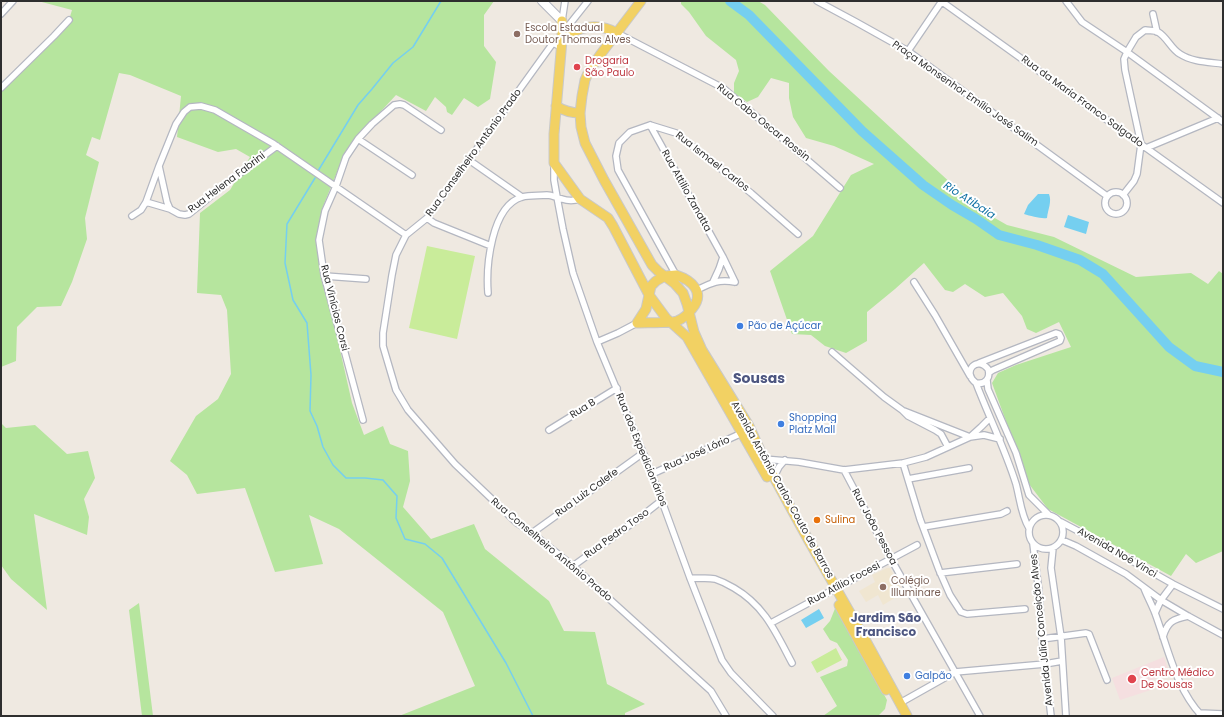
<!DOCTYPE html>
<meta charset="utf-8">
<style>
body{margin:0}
#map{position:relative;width:1224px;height:717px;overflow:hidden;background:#efe9e1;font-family:Poppins,sans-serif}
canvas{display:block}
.frame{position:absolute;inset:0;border:2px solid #2e2e2e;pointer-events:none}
</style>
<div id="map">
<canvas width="1224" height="717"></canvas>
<div class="frame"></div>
</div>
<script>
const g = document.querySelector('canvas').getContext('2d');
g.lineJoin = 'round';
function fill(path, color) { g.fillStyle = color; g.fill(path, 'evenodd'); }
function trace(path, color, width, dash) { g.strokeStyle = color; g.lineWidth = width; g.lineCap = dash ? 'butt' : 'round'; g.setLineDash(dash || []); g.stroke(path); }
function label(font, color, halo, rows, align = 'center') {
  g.font = font + ' Poppins,sans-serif'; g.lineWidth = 4; g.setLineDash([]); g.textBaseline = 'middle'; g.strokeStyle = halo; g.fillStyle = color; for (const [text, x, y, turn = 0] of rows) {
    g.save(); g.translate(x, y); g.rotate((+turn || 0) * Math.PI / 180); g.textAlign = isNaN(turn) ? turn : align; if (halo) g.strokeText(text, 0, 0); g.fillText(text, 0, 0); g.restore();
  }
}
fill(new Path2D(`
 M 887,568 L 890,568 L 903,593 L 883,605 L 878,595 L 866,602 L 859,591 L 875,582 L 872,575 Z`), '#f0e6d1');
fill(new Path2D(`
 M 1164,657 L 1169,673 L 1149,681 L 1151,690 L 1120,700 L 1112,678 Z`), '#f5dfe0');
fill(new Path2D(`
 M 38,1 L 494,1 L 484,15 L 484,46 L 496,62 L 490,99 L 478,107 L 464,98 L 452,115 L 447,112 L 446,107 L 435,97 L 426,111 L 396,95 L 360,134 L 344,155 L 322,209 L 317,238 L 320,274 L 338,341 L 352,403 L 364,435 L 383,426 L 390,444 L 408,451 L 410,481 L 403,507 L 431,539 L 474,524 L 485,549 L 549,601 L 564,631 L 595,632 L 607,684 L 645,704 L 625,713 L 625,716 L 399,716 L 475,686 L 443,612 L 339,529 L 309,515 L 323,564 L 275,572 L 245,488 L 197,494 L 187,475 L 170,461 L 196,416 L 218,399 L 231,374 L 227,310 L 221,295 L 197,293 L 200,213 L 230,190 L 250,157 L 236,149 L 218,152 L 177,137 L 181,96 L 130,75 L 119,73 L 100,140 L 92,137 L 86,155 L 99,162 L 85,218 L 87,239 L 72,282 L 61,306 L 37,307 L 17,327 L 16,361 L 1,367 L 1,87 L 69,20 L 72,10 Z
 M 681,1 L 758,1 L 765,5 L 829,71 L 979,209 L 1007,225 L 1054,237 L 1136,277 L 1191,273 L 1208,284 L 1219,271 L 1223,274 L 1223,551 L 1196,563 L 1186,554 L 1171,576 L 1048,509 L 1029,484 L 992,383 L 998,373 L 1016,365 L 1071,347 L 1059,322 L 1036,333 L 1027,329 L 1022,316 L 1003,293 L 985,297 L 965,284 L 953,292 L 945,290 L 924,263 L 895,289 L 867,312 L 867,341 L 846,353 L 825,346 L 811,335 L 792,334 L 770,271 L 813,236 L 851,175 L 874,164 L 834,146 L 806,138 L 793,117 L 789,98 L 789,83 L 771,78 L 758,97 L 747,102 L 734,93 L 734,83 L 739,71 L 736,60 L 706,36 L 689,12 L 681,4 Z
 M 1,423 L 6,428 L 35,425 L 67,454 L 88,451 L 95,478 L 84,499 L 89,517 L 87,535 L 34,514 L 47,610 L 11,579 L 1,565 Z
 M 139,603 L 153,716 L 142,716 L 129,610 Z
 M 836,606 L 887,700 L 885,709 L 878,716 L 823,716 L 837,706 L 820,677 L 847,666 L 848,660 L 837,643 L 830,640 L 823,629 L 830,621 Z`), '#b6e59e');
fill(new Path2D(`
 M 427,246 L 475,256 L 457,339 L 409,328 Z
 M 836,648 L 842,660 L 817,673 L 811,662 Z`), '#c9ec9a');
fill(new Path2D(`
 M 1038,194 L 1049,194 C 1052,202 1048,209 1047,218 C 1041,219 1031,216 1024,214 L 1028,205 Z
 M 1068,215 L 1089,222 L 1086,234 L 1064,227 Z
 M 819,609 L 824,618 L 806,628 L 801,620 Z`), '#75cff0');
trace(new Path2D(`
 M 318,171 L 358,105 L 372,89 L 393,63 L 413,47 L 441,1
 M 315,178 L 287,224 L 285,263 L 293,300 L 307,323 L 311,375 L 310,411 L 317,426 L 323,447 L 333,465 L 346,478 L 365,478 L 383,480 L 397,496 L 396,518 L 405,539 L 425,544 L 442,558 L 506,663 L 533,716`), '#75cff0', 1.5);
trace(new Path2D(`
 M 730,1 L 749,15 L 862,131 L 923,185 L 952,205 L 976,219 L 999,235 L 1037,245 L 1080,260 L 1103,274 L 1169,347 L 1195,366 L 1223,372`), '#75cff0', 10);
const street = new Path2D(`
 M 817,1 L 856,22 L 908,51 L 1107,196
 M 941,1 L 1223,203
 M 1066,1 L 1082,22 L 1127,52 L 1223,122
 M 1,14 L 13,1
 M 1153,14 L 1157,32
 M 562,21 L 565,1
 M 569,25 L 588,1
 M 617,33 L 723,88 L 790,145 L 840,188
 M 561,47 L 553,43 L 427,218 L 406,235 L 396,255 L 392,275 L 383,333 L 383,346 L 396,390 L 408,410 L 455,464 L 517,523 L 532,533 L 573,566 L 711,691 L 726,716
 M 908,51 L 942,1
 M 1,88 L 54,36 L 69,20
 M 650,125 L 723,257 L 735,282
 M 358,139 L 412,175
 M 277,146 L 220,188 L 205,201 L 189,214 L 185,215 L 179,214 L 170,209 L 167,202 L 159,166 L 176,124 L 184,112 L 190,107 L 201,106 L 215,110 L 274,144 L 406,235
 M 1146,148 L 1218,118
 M 469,160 L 522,197
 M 554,164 L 554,180 L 557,197 L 563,229 L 573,273 L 597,342 L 652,474 L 690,578 L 722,660 L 731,673 L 773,716
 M 159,166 L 146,202 L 170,209
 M1105 203a11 11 0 1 1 22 0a11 11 0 1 1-22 0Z
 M 1123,195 L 1134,181 L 1137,174 L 1141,144 L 1125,70 L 1124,59 L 1127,52 L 1136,37 L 1145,30 C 1149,31 1155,30 1158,32 C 1167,37 1171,49 1180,54 C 1192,62 1209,62 1223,64
 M 132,216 L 141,210 L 146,202
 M 427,218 L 434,223 L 491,246
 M 676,275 L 618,170 L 616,156 L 619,143 L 630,132 L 650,125 L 676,133 L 751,193 L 798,234
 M 325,276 L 366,279
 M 713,282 L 719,269 L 723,257
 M 914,282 L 935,315 L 970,376
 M 697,290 C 711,283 718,279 735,282
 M 488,293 C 486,267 491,206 522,197 C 530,195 539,196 547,195 C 553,195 556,198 562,199 C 568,201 574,201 580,199
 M 597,342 L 618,333 L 637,323
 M 832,352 L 884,397 L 902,410 L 908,416 L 935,430 L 941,434 L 948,447
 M 979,363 L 1056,333 L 1059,334 L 1061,338 L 1060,341 L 993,370 L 990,372
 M 987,380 L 988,389 L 1016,453 L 1029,495 L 1049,515
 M 976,383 C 985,385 991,378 988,369 C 977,355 961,372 976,383 C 989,417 1005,449 1016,484 C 1020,499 1021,515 1029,528
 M 904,411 L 970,437 L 984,435 L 1000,439
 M 363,420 L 324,275 L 319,240 L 325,211 L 336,186 L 346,157 L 358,139 L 372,124 L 394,105 L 400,104 L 404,105 L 441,130
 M 549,430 L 617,388
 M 764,459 L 799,462 L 844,470 L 903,463 L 926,457 L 970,437 L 981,427 L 990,418
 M 903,463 L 920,519 L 939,570 L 950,595 L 961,612 L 967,614 L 1025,609
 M 844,470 L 891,559 L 980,716
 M 652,474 L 742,433
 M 774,477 L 779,467 L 785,460
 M 908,479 L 969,468
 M1029 532a17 17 0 1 1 34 0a17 17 0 1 1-34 0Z
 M 1061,522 L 1095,540 L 1173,584 L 1223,609
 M 923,527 L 1001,514 L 1007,511
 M 532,533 L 643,453
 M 1062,540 L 1076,546 L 1126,574 L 1161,600 L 1188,616 L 1223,635
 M 1033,544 L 1039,592 L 1042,639 L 1051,716
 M 1053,548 L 1051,568 L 1061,637 L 1066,716
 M 573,566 L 638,519 L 661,501
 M 940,573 L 1017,564
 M 690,578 C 698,578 707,578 715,579 C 721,581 729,585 734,588 C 765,606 776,633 792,663
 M 1144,588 C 1147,596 1152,605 1155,613 C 1168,648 1176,689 1202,716
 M 1155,613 L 1161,600 L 1173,584
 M 771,623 L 917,545
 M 1163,637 C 1167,622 1173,619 1188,616
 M 1042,639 L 1086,633 L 1089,634 L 1107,680
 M 900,703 L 955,672 L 1045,664 L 1062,661
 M 1199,713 L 1223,714`);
const secondary = new Path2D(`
 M 542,1 L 562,21`);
const primary = new Path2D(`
 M 641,1 L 600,55 L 589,71 L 585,80 L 582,96 L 580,113 L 581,127 L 585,143 L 604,180 L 652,265 L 658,271 L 675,284 L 683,293 L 687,304 L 694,332 L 702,350 L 749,426 L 764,459 L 809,541 L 861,632 L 907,716
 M 562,21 L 562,40 L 554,134 L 554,163 L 580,199 L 608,218 L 613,226 L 649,295 L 666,318 L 687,337 L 767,477
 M 562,40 C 578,26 598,22 617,33
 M 556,106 C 564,111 570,113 580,113
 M 676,275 C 691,280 706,292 692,309 C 688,314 683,319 677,321 C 666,324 649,322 637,323 L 646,309 L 651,286 L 656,281 L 665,276 Z
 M 839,605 L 886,690`);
trace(street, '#b4b7c1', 8);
trace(secondary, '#b4b7c1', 10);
trace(primary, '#c9c9c9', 11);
trace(street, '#fff', 5.5);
trace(secondary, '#fff', 8);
trace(primary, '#f2d163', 9);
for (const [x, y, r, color] of [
 [517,34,4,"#8d6e63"],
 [577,67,4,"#e0444e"],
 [740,326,4,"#3f7fe0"],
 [781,424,4,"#3f7fe0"],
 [817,520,4,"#e8710a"],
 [883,587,4,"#8d6e63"],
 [907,676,4,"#3f7fe0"],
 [1132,679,5,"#e0444e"]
]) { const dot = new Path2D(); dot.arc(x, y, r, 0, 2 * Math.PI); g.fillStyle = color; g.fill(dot); trace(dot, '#fff', 1.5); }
label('10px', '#785e54', '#fff', [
 ["Escola Estadual",525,28],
 ["Doutor Thomas Alves",525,40],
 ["Colégio",891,581],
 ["Illuminare",891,593]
], 'left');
label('10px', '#be3a42', '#fff', [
 ["Drogaria",585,61],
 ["São Paulo",585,73],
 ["Centro Médico",1141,673],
 ["De Sousas",1141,685]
], 'left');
label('10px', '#2e2e2e', '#fff', [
 ["Praça Monsenhor Emílio José Salim",965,94,35],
 ["Rua da Maria Franco Salgado",1082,102,36],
 ["Rua Cabo Oscar Rossin",763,123,39],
 ["Rua Conselheiro Antônio Prado",474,153,-54],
 ["Rua Ismael Carlos",712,162,38],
 ["Rua Helena Fabrini",227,183,-37],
 ["Rua Attilio Zanatta",686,191,61],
 ["Rua Vinícios Corsi",334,308,76],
 ["Rua B",583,409,-32],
 ["Rua dos Expedicionários",641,450,68],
 ["Rua José Lório",697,454,-24],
 ["Avenida Antônio Carlos Couto de Barros",782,490,61],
 ["Rua Luiz Calefe",587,493,-36],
 ["Rua João Pessoa",874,527,62],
 ["Rua Pedro Toso",617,534,-36],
 ["Rua Conselheiro Antônio Prado",551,550,40],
 ["Avenida Noé Vinci",1117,553,30],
 ["Rua Atílio Focesi",844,584,-28],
 ["Avenida Júlia Conceição Alves",1042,630,-96]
]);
label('10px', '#366cbe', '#fff', [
 ["Pão de Açúcar",748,326],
 ["Shopping",789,418],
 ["Platz Mall",789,430],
 ["Galpão",915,676]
], 'left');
label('10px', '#c56008', '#fff', [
 ["Sulina",825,520]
], 'left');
label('italic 11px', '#0d6fa3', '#fff', [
 ["Rio Atibaia",969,201,33]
]);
label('bold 12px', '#4d5680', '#fff', [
 ["Jardim São",886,619],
 ["Francisco",886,633]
]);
label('bold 14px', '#4d5680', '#fff', [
 ["Sousas",759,379]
]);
</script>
